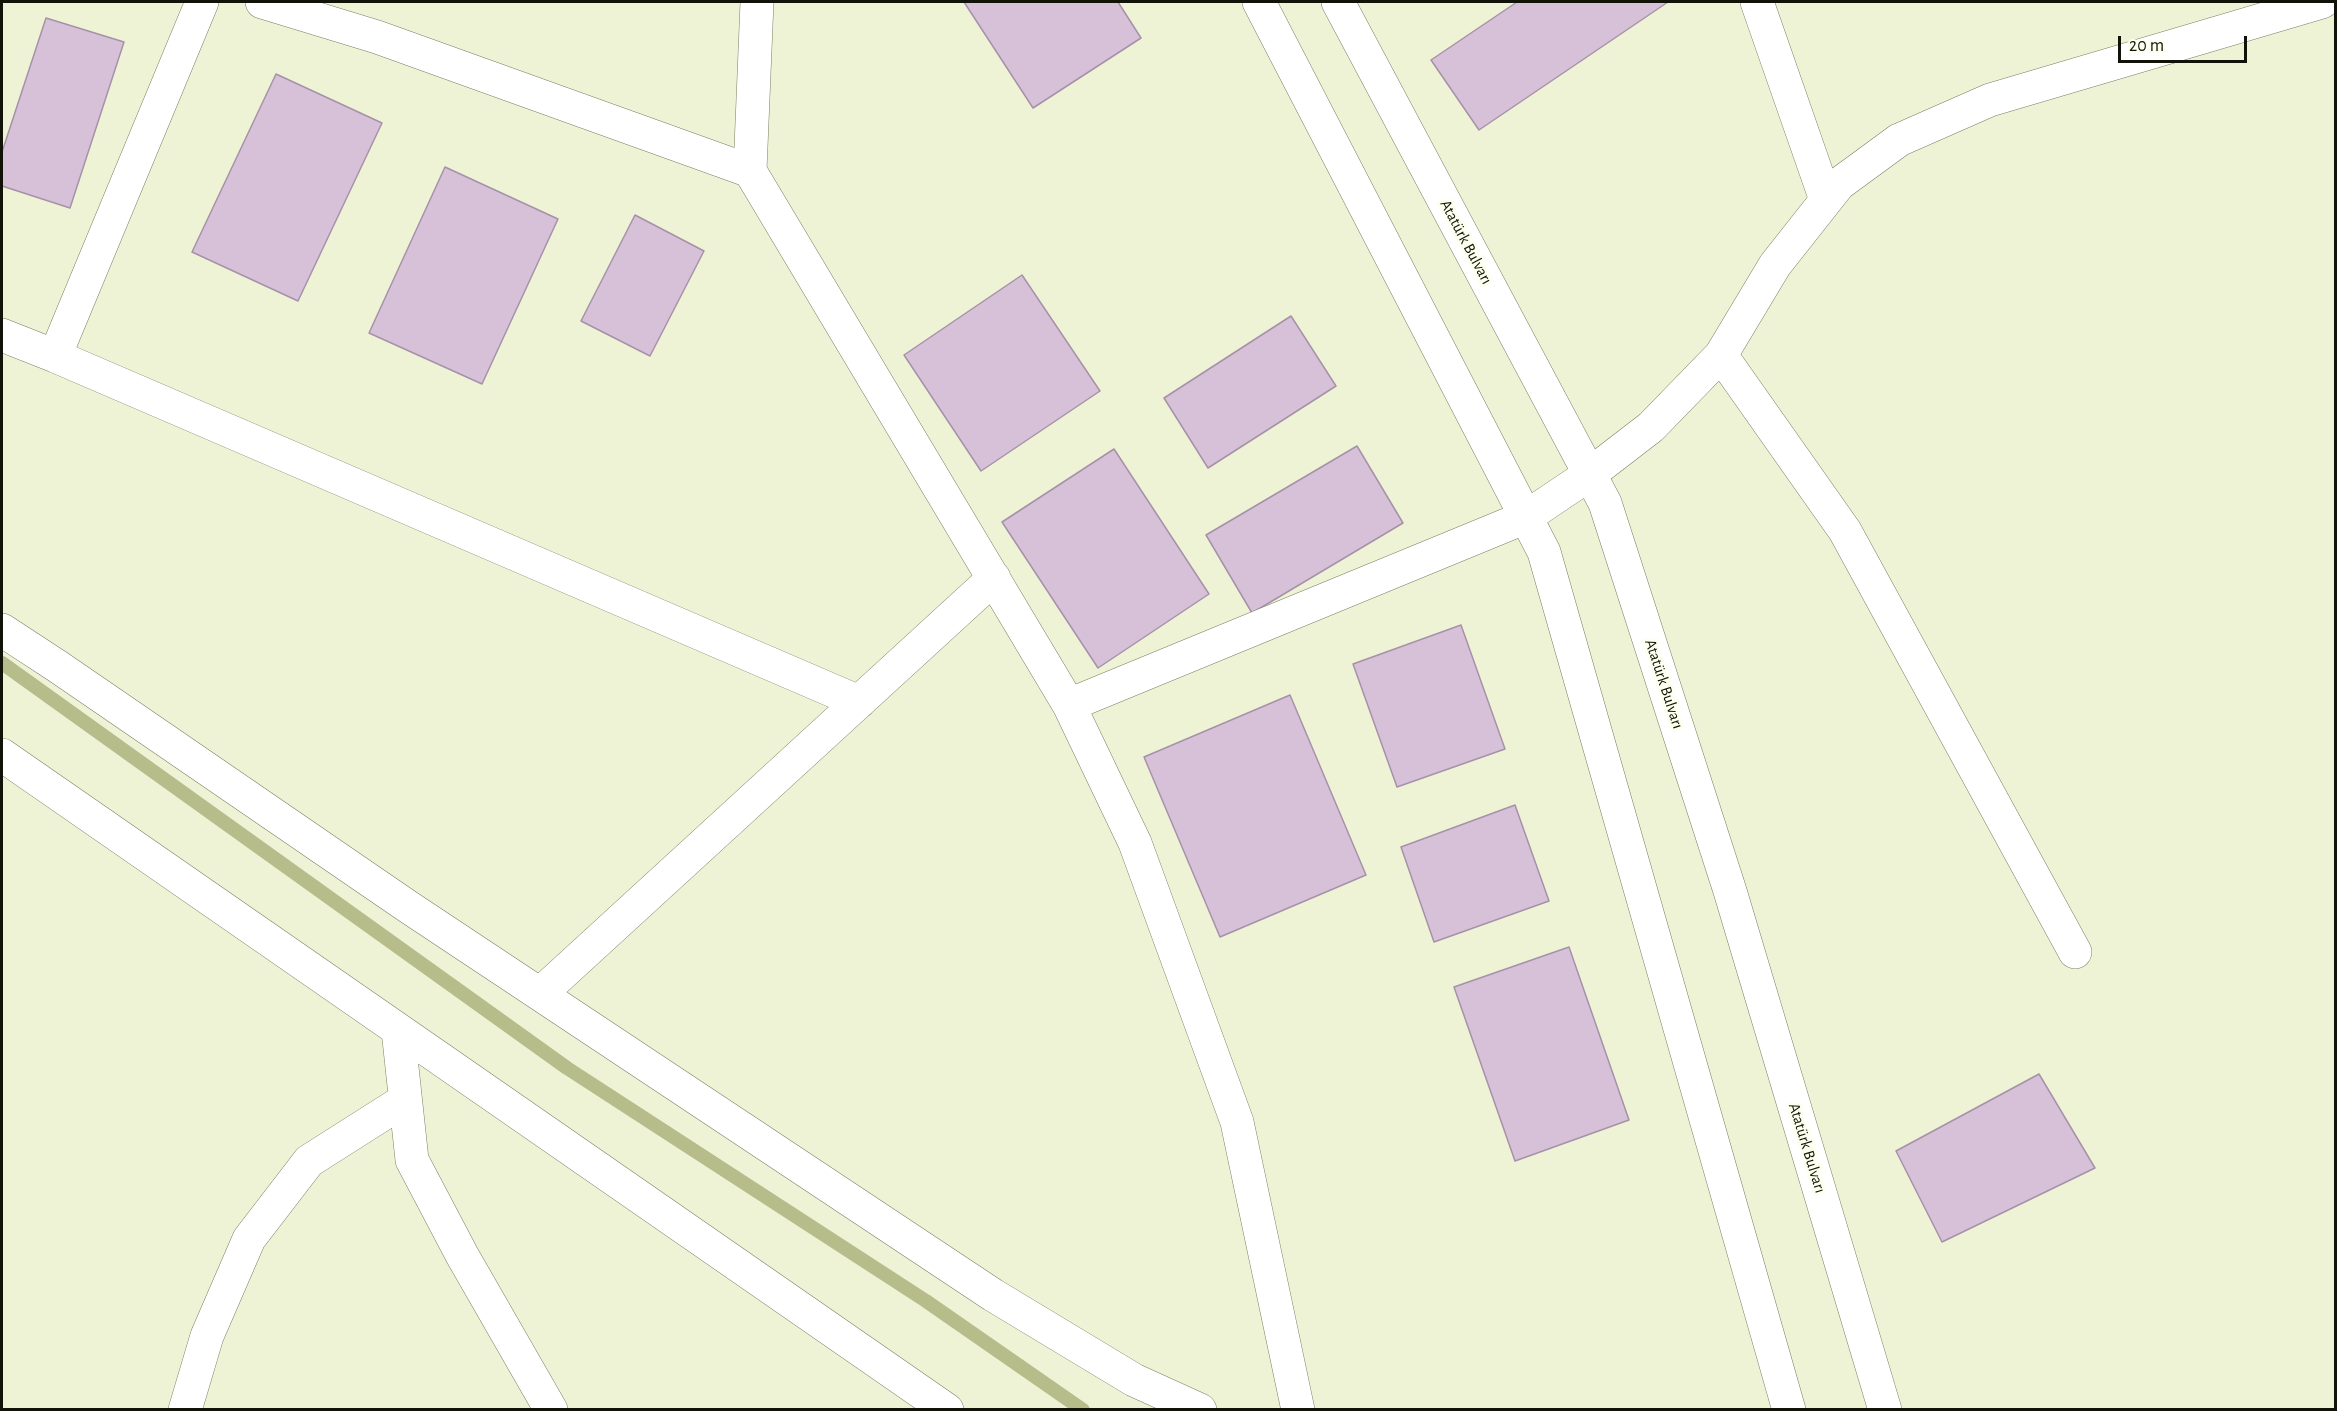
<!DOCTYPE html>
<meta charset="utf-8">
<style>
body{margin:0}
#map{position:relative;width:2337px;height:1411px;overflow:hidden;background:#eff3d6;font-family:"Alegreya Sans",sans-serif}
canvas{display:block}
.frame{position:absolute;inset:0;border:3px solid #111309;pointer-events:none}
.scale{position:absolute;left:2118px;top:36px;width:129px;height:27px;box-sizing:border-box;border:3px solid #111309;border-top:0;padding-left:8px;font-size:18px;line-height:21px;white-space:nowrap;color:#111309;-webkit-text-stroke:4px #fcffed;paint-order:stroke}
</style>
<div id="map">
<canvas width="2337" height="1411"></canvas>
<div class="frame"></div>
<div class="scale">20 m</div>
</div>
<script>
const context = document.querySelector('canvas').getContext('2d');
context.lineJoin = 'round';
function trace(path, color, width, dash) { context.strokeStyle = color; context.lineWidth = width; context.lineCap = dash ? 'butt' : 'round'; context.setLineDash(dash || []); context.stroke(path); }
function paint(path, color) { context.fillStyle = color; context.fill(path, 'evenodd'); }
function label(font, color, halo, rows, align = 'center') {
  context.font = font + ' "Alegreya Sans",sans-serif'; context.lineWidth = 6; context.setLineDash([]); context.textBaseline = 'middle'; context.strokeStyle = halo; context.fillStyle = color; for (const [text, x, y, turn = 0] of rows) {
    context.save(); context.translate(x, y); context.rotate((+turn || 0) * Math.PI / 180); context.textAlign = isNaN(turn) ? turn : align; if (halo) context.strokeText(text, 0, 0); context.fillText(text, 0, 0); context.restore();
  }
}
trace(new Path2D(`
 M2 663 567 1068 926 1301 1083 1410`), '#b7bd8a', 14);
const building = new Path2D(`
 M964 2H1118L1141 38 1033 108Z
 M1517 2H1668L1479 130 1431 60Z
 M46 18 124 42 70 208 2 186V152Z
 M276 74 382 123 298 301 192 252Z
 M445 167 558 219 482 384 369 333Z
 M635 215 704 251 650 356 581 321Z
 M1022 275 1100 391 981 471 904 355Z
 M1291 316 1336 386 1208 468 1164 398Z
 M1357 446 1403 523 1252 613 1206 535Z
 M1114 449 1209 594 1098 668 1002 522Z
 M1461 625 1505 749 1397 787 1353 664Z
 M1290 695 1366 875 1220 937 1144 757Z
 M1515 805 1549 901 1434 942 1401 847Z
 M1569 947 1629 1120 1515 1161 1454 987Z
 M2039 1074 2095 1168 1942 1242 1896 1151Z`);
paint(building, '#d6c1d8');
trace(building, '#a692a8', 1.5);
const minor = new Path2D(`
 M262 2 377 37 750 171 1069 705 1135 843 1237 1122 1298 1410
 M1757 2 1826 200
 M750 171 757 2
 M2 335 55 356 859 702
 M1721 355 1845 531 2075 952
 M55 356 202 2
 M2 630 57 666 407 906 993 1295 1134 1380 1200 1410
 M1069 705 1526 517 1590 474 1651 427 1721 355 1775 265 1839 184 1899 140 1990 100 2322 2
 M2 755 947 1410
 M540 994 994 578
 M398 1030 412 1160 462 1255 551 1410
 M185 1410 207 1336 249 1239 309 1161 405 1100`);
const major = new Path2D(`
 M1259 2 1544 552 1789 1410
 M1338 2 1605 503 1730 891 1885 1410`);
trace(minor, '#7b7e64', 34);
trace(major, '#7b7e64', 34);
trace(minor, '#fff', 33);
trace(major, '#fff', 33);
label('16px', '#111309', '#fcffed', [
 ["Atatürk Bulvarı",1466,242,62],
 ["Atatürk Bulvarı",1664,684,72],
 ["Atatürk Bulvarı",1807,1148,73]
]);
</script>
